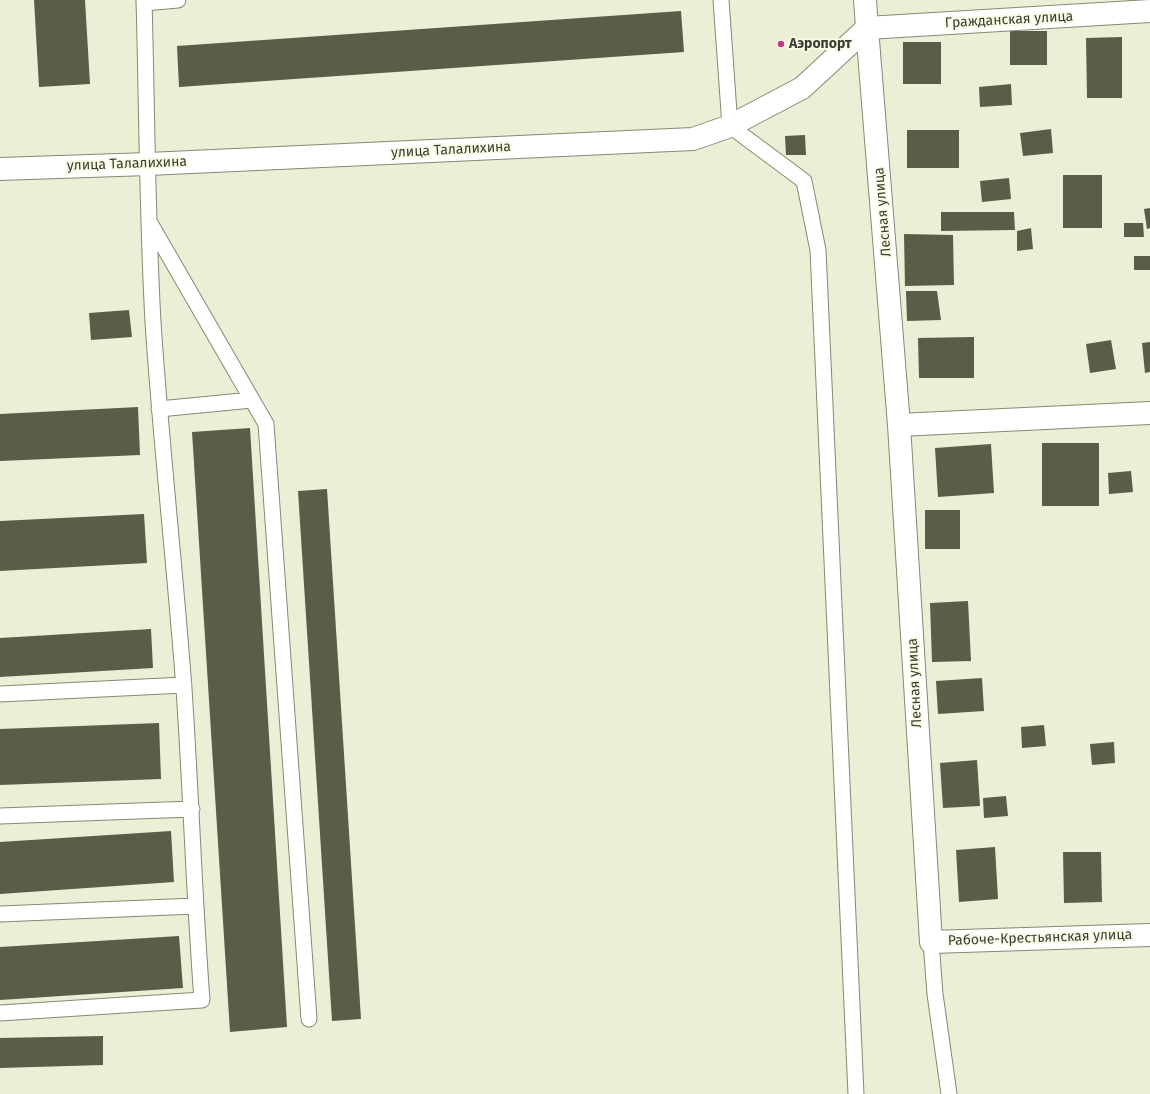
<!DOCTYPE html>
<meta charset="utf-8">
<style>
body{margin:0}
canvas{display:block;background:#eceed6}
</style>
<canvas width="1150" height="1094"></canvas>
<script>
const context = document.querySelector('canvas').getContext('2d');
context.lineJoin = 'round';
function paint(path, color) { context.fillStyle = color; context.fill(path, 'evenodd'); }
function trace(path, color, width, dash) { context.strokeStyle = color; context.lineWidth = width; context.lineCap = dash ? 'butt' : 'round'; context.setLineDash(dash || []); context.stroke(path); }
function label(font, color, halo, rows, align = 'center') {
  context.font = font + ' "Fira Sans",sans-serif'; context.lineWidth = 4; context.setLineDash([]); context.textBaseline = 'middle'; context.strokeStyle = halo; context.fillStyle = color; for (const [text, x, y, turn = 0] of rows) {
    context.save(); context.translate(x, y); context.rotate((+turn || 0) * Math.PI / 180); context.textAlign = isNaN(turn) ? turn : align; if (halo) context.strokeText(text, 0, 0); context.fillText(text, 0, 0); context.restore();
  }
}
paint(new Path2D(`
 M34 0H85L90 84 39 87Z
 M681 11 684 52 179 87 177 46Z
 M1010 31H1047V65H1010Z
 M1122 37V98H1087L1086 38Z
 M903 42H941V84H903Z
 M1011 84 1012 105 980 107 979 87Z
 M1051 129 1053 153 1023 156 1020 133Z
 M907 130H959V168H907Z
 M805 135 806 155H786L785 136Z
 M1063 175H1102V228H1063Z
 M1009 178 1011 199 982 202 980 181Z
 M1150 208V228L1147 229 1144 209Z
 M941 212H1014L1015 230 941 231Z
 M1124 223H1143L1144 237H1124Z
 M1031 228 1033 249 1017 251V231Z
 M904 234 953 235 954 285 905 286Z
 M1134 256H1150V270H1134Z
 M906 291H937L941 320 907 321Z
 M129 310 132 337 91 340 89 313Z
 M974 337V378H919L918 338Z
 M1111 340 1116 369 1090 373 1086 344Z
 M1150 342V372L1145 373 1142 343Z
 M138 407 140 455 0 461V414Z
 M250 428 287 1027 230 1032 192 432Z
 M1042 443H1099V506H1042Z
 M991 444 994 493 938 497 935 448Z
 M1131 471 1133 492 1109 494 1108 473Z
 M327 489 361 1019 332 1021 298 491Z
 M925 510H960V549H925Z
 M144 514 147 563 0 571V521Z
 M968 601 971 661 932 662 930 603Z
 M151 629 153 668 0 677V638Z
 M982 678 984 711 938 714 936 681Z
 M159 723 161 779 0 785V729Z
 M1044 725 1046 746 1022 748 1021 727Z
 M1114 742 1115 763 1092 765 1090 744Z
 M977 760 980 806 943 808 940 763Z
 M1006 796 1008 816 984 818 983 798Z
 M171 831 174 882 0 894V842Z
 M995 847 998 899 959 902 956 850Z
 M1063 852H1101L1102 902 1064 903Z
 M179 936 183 988 0 1000V947Z
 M103 1036V1065L0 1068V1038Z`), '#5b5d48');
const lane = new Path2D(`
 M721 0 730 126 804 181 818 250 856 1094
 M144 3 178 0
 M150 223 266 424 309 1019
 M159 409 252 400
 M0 694 184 685
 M0 816 192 809
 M0 914 195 906
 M931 942 935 994 949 1094
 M0 1013 202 1000C194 896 191 792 184 689 175 566 161 445 153 322 147 215 147 107 144 0`);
const street = new Path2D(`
 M867 28 899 425 931 942 1150 935
 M867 28 1150 11
 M0 169 148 164 693 139 730 126 802 88 867 28
 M899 425 1150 413`);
const secondary = new Path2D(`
 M865 0 867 28`);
trace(lane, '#878873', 17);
trace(street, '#878873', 24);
trace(secondary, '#878873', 24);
trace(lane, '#fff', 15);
trace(street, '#fff', 22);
trace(secondary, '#fff', 22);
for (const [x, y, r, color] of [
 [781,44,4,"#bd3b84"]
]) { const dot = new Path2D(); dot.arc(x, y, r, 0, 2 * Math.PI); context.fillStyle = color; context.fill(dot); trace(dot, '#f9fbe4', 1.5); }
label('14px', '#3c3d34', '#f9fbe4', [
 ["Гражданская улица",1009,20,-3],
 ["улица Талалихина",451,150,-3],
 ["улица Талалихина",127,164,-2],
 ["Лесная улица",883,212,-95],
 ["Лесная улица",915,683,-93],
 ["Рабоче-Крестьянская улица",1040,938,-2]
]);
label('bold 14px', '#3c3d34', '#f9fbe4', [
 ["Аэропорт",789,44]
], 'left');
</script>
